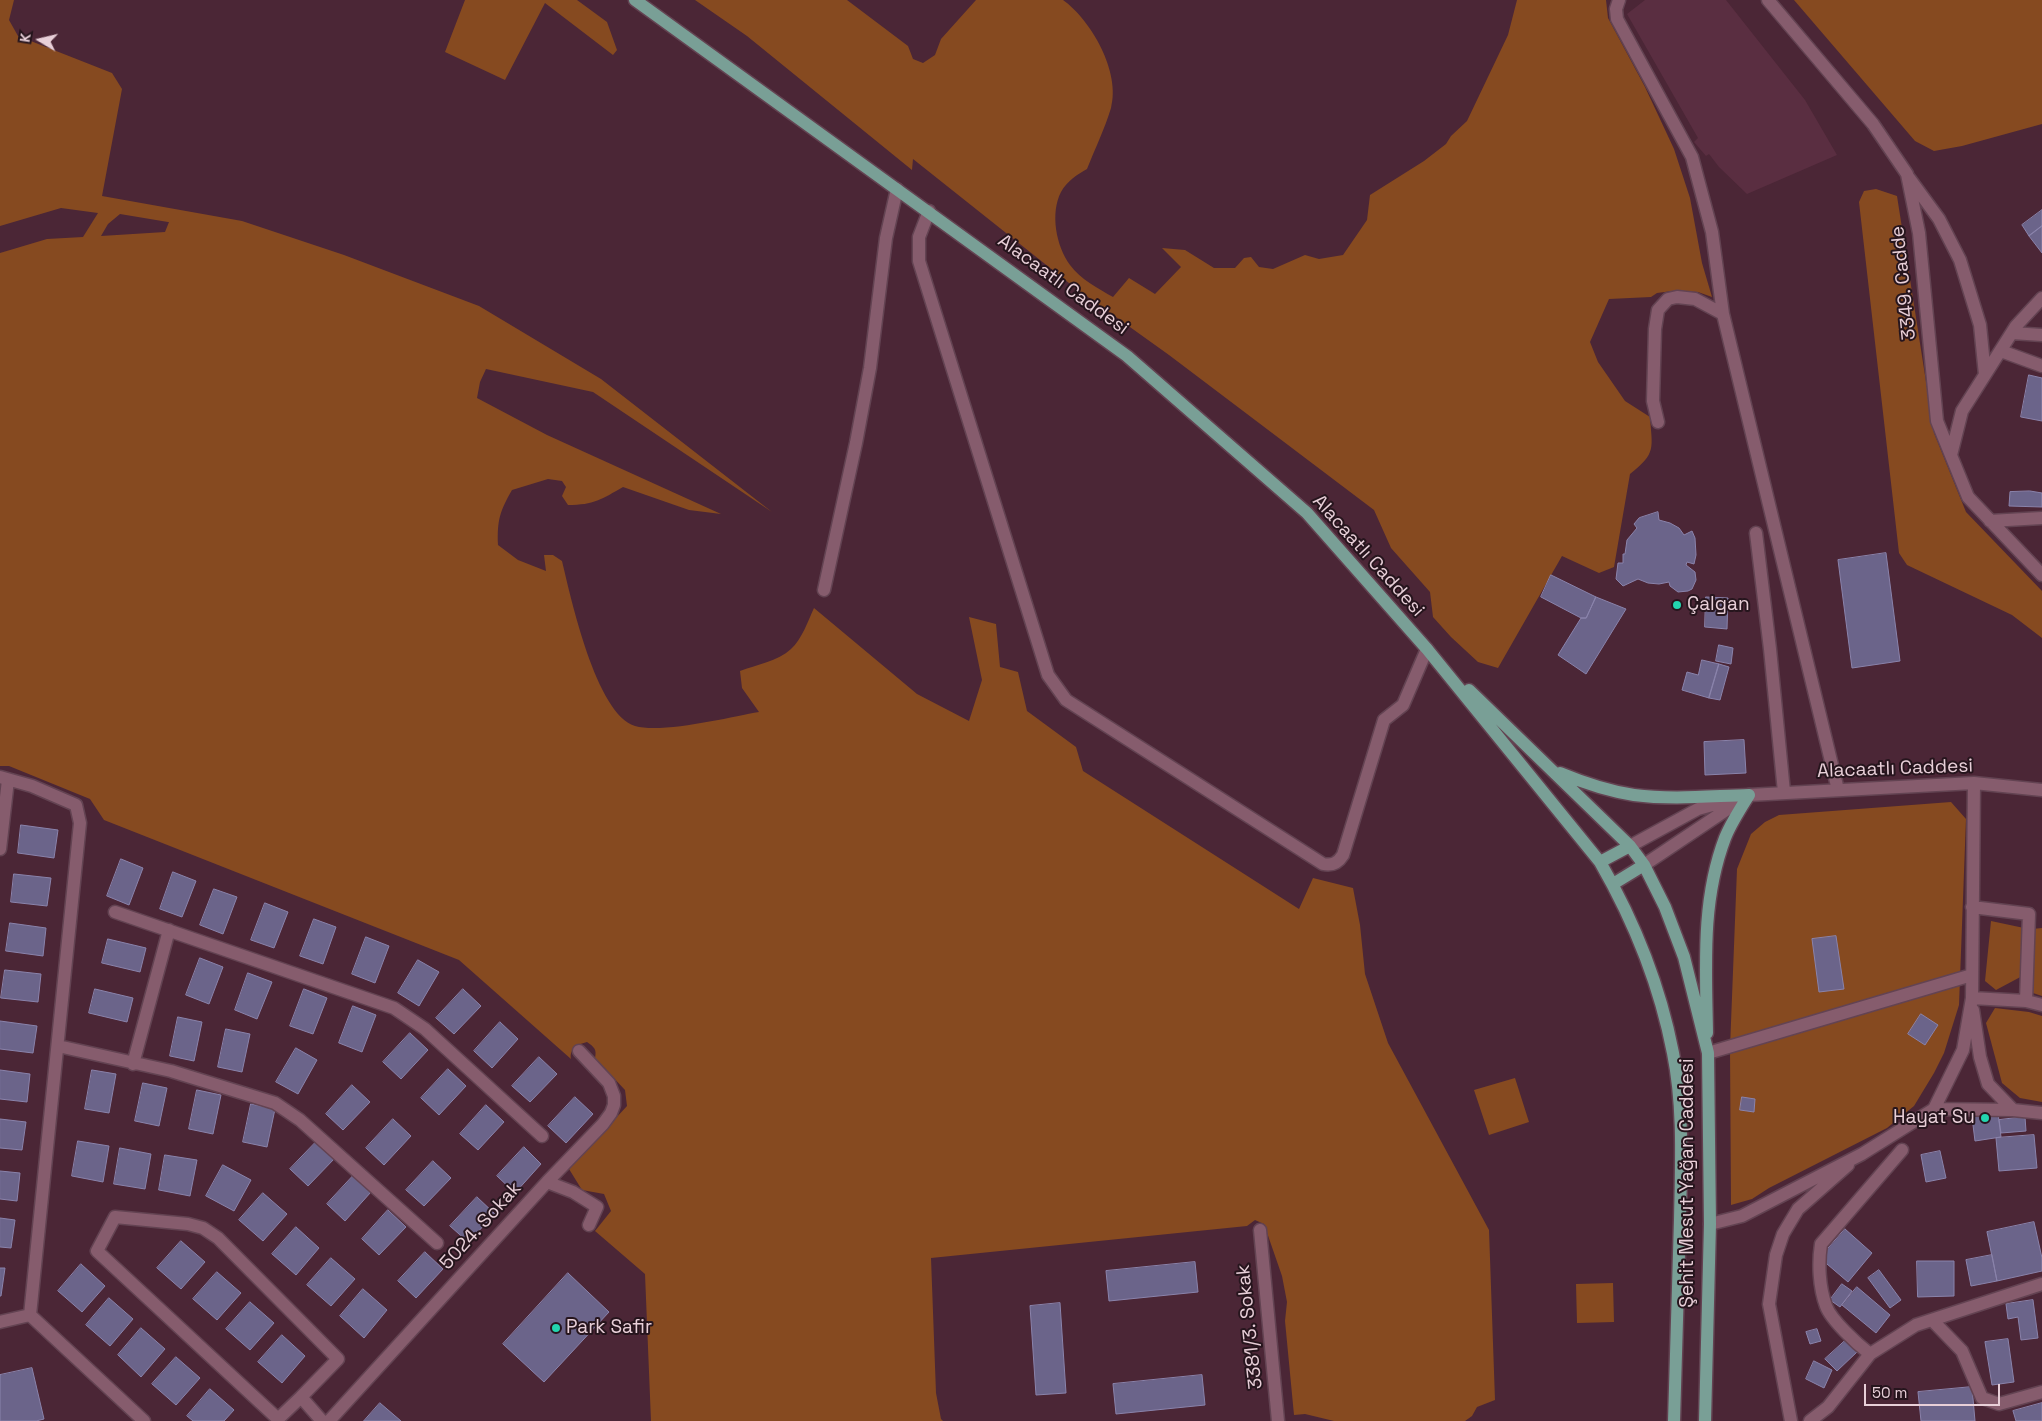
<!DOCTYPE html>
<meta charset="utf-8">
<style>
body{margin:0}
#map{position:relative;width:2042px;height:1421px;overflow:hidden;background:#4b2636;font-family:"Space Grotesk",sans-serif}
canvas{display:block}
.north{position:absolute;left:15px;top:15px;width:50px;height:50px;-webkit-text-stroke:4px #26151d;paint-order:stroke;rotate:279deg;font-size:14px;font-weight:700;line-height:20px;text-align:center;color:#e8cfd8}
.north::after{content:'';display:block;margin:auto;width:18px;height:22px;background:#e8cfd8;clip-path:polygon(50% 0,100% 100%,50% 72%,0 100%)}
.scale{position:absolute;left:1864px;top:1384px;width:136px;height:22px;box-sizing:border-box;border:2px solid #e8cfd8;border-top:0;padding-left:6px;font-size:15px;line-height:18px;white-space:nowrap;color:#e8cfd8;-webkit-text-stroke:4px #26151d;paint-order:stroke}
</style>
<div id="map">
<canvas width="2042" height="1421"></canvas>
<div class="north">K</div>
<div class="scale">50 m</div>
</div>
<script>
const context = document.querySelector('canvas').getContext('2d');
context.lineJoin = 'round';
function paint(path, color) { context.fillStyle = color; context.fill(path, 'evenodd'); }
function trace(path, color, width, dash) { context.strokeStyle = color; context.lineWidth = width; context.lineCap = dash ? 'butt' : 'round'; context.setLineDash(dash || []); context.stroke(path); }
function label(font, color, halo, rows, align = 'center') {
  context.font = font + ' "Space Grotesk",sans-serif'; context.lineWidth = 4; context.setLineDash([]); context.textBaseline = 'middle'; context.strokeStyle = halo; context.fillStyle = color; for (const [text, x, y, turn = 0] of rows) {
    context.save(); context.translate(x, y); context.rotate((+turn || 0) * Math.PI / 180); context.textAlign = isNaN(turn) ? turn : align; if (halo) context.strokeText(text, 0, 0); context.fillText(text, 0, 0); context.restore();
  }
}
paint(new Path2D(`
 M1645 0H1726L1805 100 1837 155 1747 194 1719 167 1709 154 1706 156 1694 142 1698 138 1627 14Z`), '#5a2e41');
paint(new Path2D(`
 M0 0H14L9 20 18 36 112 73 122 89 102 196 242 221 344 255 479 306 601 379 772 512 593 392 486 369 480 382 477 398 547 435 721 514 689 510 623 487C602 499 594 505 568 505L562 496 566 487 562 481 548 479 512 490C500 511 497 520 498 545L518 560 546 571 544 555H553L562 561C571 598 596 714 635 726 662 734 730 717 759 712L742 688 740 671C756 665 778 661 791 649 802 639 808 621 814 608L917 694 969 721 982 680 969 617 996 624 1000 667 1018 672 1027 711 1076 747 1083 771 1299 909 1313 878 1353 888 1360 925 1365 974 1388 1043 1489 1230 1495 1400 1477 1407 1472 1416 1465 1421H1334L1305 1414 1294 1415 1285 1321 1287 1302 1282 1276 1264 1224 1255 1220 1247 1226 931 1258 936 1393 941 1419 943 1421H651L645 1274 595 1231 611 1211 604 1194 582 1190 569 1169 627 1106 625 1090 595 1058C597 1049 594 1047 587 1042 578 1044 569 1049 571 1059L459 960 104 820 90 799 9 766H0V253L47 239 83 237 98 213 61 208 0 226ZM120 214 168 222H169L165 232 101 236 108 224Z
 M465 0H577L607 22 617 50 613 55 545 3 505 80 445 52Z
 M695 0H847L908 46 913 59 923 63 935 55 941 39 976 0H1063C1091 20 1121 72 1111 108 1105 128 1095 149 1087 169 1078 174 1067 181 1061 192 1050 213 1056 246 1070 265 1080 279 1099 289 1113 297L1129 278 1155 294 1181 267 1162 248 1185 250 1214 268H1235L1244 258 1251 257 1259 267 1273 269 1305 255 1319 259 1343 255 1367 220 1370 195 1424 161 1446 144 1451 136 1467 121 1508 35 1517 0H1606L1608 18 1645 87 1674 149 1690 198 1702 263 1712 297 1698 292 1672 291 1657 293 1651 297 1609 299 1590 342 1598 362 1625 401 1650 417C1652 448 1657 453 1630 474L1614 567 1599 573 1562 556 1498 668 1478 662 1451 637 1433 617 1430 592 1391 548 1374 510 1169 355 1074 287 913 159 912 170 747 36Z
 M1794 0H2042V124L1962 146 1934 151 1915 141Z
 M1876 189 1897 196 1934 433 1966 512 2042 591V638L2012 615 1907 565 1899 553 1859 202 1864 191Z
 M1951 802 1966 819 1959 1005 1944 1053 1934 1073 1914 1106 1887 1128 1769 1188 1752 1199 1731 1205 1730 1048 1737 869 1751 834 1765 822 1779 815Z
 M1991 921 2024 928 2026 974 1996 990 1985 981Z
 M2042 928V996L2030 992 2032 929Z
 M1995 1008 2029 1012 2042 1016V1102L2020 1098 2002 1083 1986 1023Z
 M1515 1078 1529 1122 1489 1135 1474 1090Z
 M1613 1283 1614 1322 1577 1323 1576 1284Z`), '#864a20');
const building = new Path2D(`
 M2042 210V226L2029 236 2022 225Z
 M2042 226V253L2029 236Z
 M2029 375 2042 378V421L2021 417Z
 M2030 491 2042 493V507L2009 506 2010 492Z
 M1658 512 1659 520 1670 523 1679 528 1684 535 1692 531 1695 538 1696 555 1694 564 1687 562 1686 565 1695 572 1696 580 1692 589 1688 591 1678 592 1670 586 1669 582 1659 584 1648 583 1638 579 1623 586 1616 579 1618 563H1623V554H1625L1627 540 1637 528 1634 524 1639 518Z
 M1886 553 1900 661 1852 668 1838 560Z
 M1551 575 1596 597 1586 618H1581L1541 597Z
 M1596 597 1626 609 1586 674 1558 655 1581 618H1586Z
 M1706 597 1728 598 1727 629 1705 627Z
 M1719 645 1733 648 1731 664 1716 661Z
 M1702 660 1719 664 1709 698 1682 690 1687 672 1698 675Z
 M1719 664 1729 667 1720 700 1709 698Z
 M1744 740 1746 773 1705 775 1704 742Z
 M21 825 58 830 54 858 18 853Z
 M121 859 143 868 129 905 107 896Z
 M173 872 196 881 182 917 160 909Z
 M14 874 51 878 47 906 11 902Z
 M214 889 237 897 223 934 200 925Z
 M265 903 288 912 274 948 251 940Z
 M314 919 336 927 323 964 300 956Z
 M10 923 46 928 43 956 6 951Z
 M1836 936 1844 989 1819 992 1812 939Z
 M366 937 389 946 375 983 352 974Z
 M108 939 146 948 140 972 102 963Z
 M200 958 223 967 209 1004 186 995Z
 M418 960 439 972 419 1006 398 993Z
 M5 970 41 974 38 1002 1 998Z
 M248 973 272 982 257 1019 235 1010Z
 M95 989 133 998 127 1022 89 1013Z
 M304 989 327 998 313 1034 290 1026Z
 M463 989 481 1006 454 1034 436 1018Z
 M353 1006 376 1015 362 1052 339 1043Z
 M1921 1014 1938 1025 1925 1045 1908 1034Z
 M178 1017 202 1022 194 1061 170 1056Z
 M0 1021 37 1026 33 1053 0 1049Z
 M500 1022 518 1039 492 1068 474 1051Z
 M226 1029 250 1034 242 1072 218 1067Z
 M410 1033 428 1050 401 1079 383 1062Z
 M296 1048 317 1060 298 1094 276 1082Z
 M539 1057 557 1074 530 1102 512 1086Z
 M448 1069 466 1086 439 1115 421 1098Z
 M0 1070 30 1074 27 1102 0 1099Z
 M92 1070 116 1074 109 1113 85 1109Z
 M143 1083 167 1088 159 1126 135 1121Z
 M352 1085 370 1102 343 1130 326 1114Z
 M197 1090 221 1095 213 1134 189 1129Z
 M575 1097 593 1114 566 1143 548 1126Z
 M1742 1097 1755 1099 1754 1112 1740 1110Z
 M251 1104 275 1109 267 1147 243 1142Z
 M486 1105 504 1122 478 1150 460 1134Z
 M1998 1113 2001 1137 1975 1141 1972 1117Z
 M2025 1117 2026 1131 2001 1133 1999 1120Z
 M0 1119 26 1122 22 1150 0 1148Z
 M393 1119 411 1136 384 1165 366 1148Z
 M2034 1135 2037 1168 1999 1171 1996 1138Z
 M78 1141 109 1146 103 1182 72 1176Z
 M317 1141 335 1158 308 1186 290 1169Z
 M524 1147 541 1164 515 1193 497 1176Z
 M120 1148 151 1154 145 1189 114 1184Z
 M1940 1151 1946 1178 1926 1182 1921 1155Z
 M165 1155 197 1160 190 1196 159 1190Z
 M433 1161 451 1178 424 1206 406 1190Z
 M223 1165 251 1180 234 1211 206 1196Z
 M0 1171 20 1173 17 1201 0 1199Z
 M353 1176 371 1192 345 1221 327 1204Z
 M263 1193 287 1214 263 1241 239 1220Z
 M477 1197 495 1214 468 1242 450 1226Z
 M388 1210 406 1227 379 1255 362 1239Z
 M0 1218 15 1220 11 1248 0 1247Z
 M2034 1222 2042 1258V1271L1997 1281 1987 1232Z
 M296 1227 319 1248 296 1275 272 1254Z
 M1845 1229 1872 1253 1848 1282 1820 1258Z
 M181 1241 205 1262 181 1289 157 1268Z
 M425 1252 443 1269 416 1298 398 1281Z
 M1992 1255 1997 1281 1971 1286 1966 1260Z
 M331 1258 355 1279 331 1306 307 1285Z
 M1917 1261H1954V1296L1918 1297Z
 M1195 1262 1198 1292 1109 1301 1106 1271Z
 M81 1264 105 1286 82 1312 58 1291Z
 M0 1268H5L1 1296H0Z
 M1879 1270 1901 1300 1890 1308 1868 1278Z
 M217 1272 241 1293 217 1320 193 1299Z
 M568 1273 609 1312 544 1382 503 1344Z
 M1842 1284 1852 1291 1840 1307 1830 1300Z
 M1857 1287 1890 1315 1876 1333 1842 1305Z
 M363 1289 387 1310 364 1338 340 1316Z
 M109 1298 133 1319 110 1346 86 1325Z
 M2033 1300 2038 1338 2021 1340 2018 1317 2008 1319 2006 1304Z
 M250 1302 274 1323 250 1350 226 1329Z
 M1060 1303 1066 1393 1036 1395 1030 1306Z
 M141 1328 165 1349 141 1377 118 1355Z
 M1817 1329 1821 1341 1810 1344 1806 1332Z
 M282 1335 305 1356 282 1383 258 1362Z
 M2008 1339 2014 1382 1992 1385 1985 1342Z
 M1846 1340 1857 1352 1837 1371 1825 1359Z
 M176 1357 200 1378 176 1405 152 1384Z
 M1814 1361 1832 1370 1824 1388 1806 1379Z
 M32 1368 44 1419 36 1421H0V1375Z
 M1202 1375 1205 1405 1116 1414 1113 1384Z
 M1972 1387 1975 1421H1921L1918 1392Z
 M210 1389 234 1410 224 1421H193L187 1416Z
 M380 1403 401 1421H364Z
 M2042 1403V1421H2016L2013 1411Z`);
paint(building, '#6b648a');
trace(building, '#8a83ab', 1);
const minor = new Path2D(`
 M1619 0 1616 9 1617 19 1692 157 1712 232 1723 314 1838 790
 M1768 0 1873 124 1907 174 1919 233 1937 421 1968 497 2042 575
 M1909 178 1939 219 1960 260 1980 325 1985 375
 M929 211 919 237V261L1048 675 1066 700 1323 864C1332 866 1338 863 1343 855L1384 720 1403 705 1427 649
 M2012 333 2042 335
 M2001 351 2042 366
 M1658 422 1653 401 1655 329 1658 310 1668 299 1677 297 1695 299 1723 314
 M1951 455 1962 411 2016 326 2042 298
 M1990 521 2042 518
 M1756 533 1770 649 1784 792
 M824 590 856 443 870 368 886 238 897 189
 M0 777 32 786 76 805 80 823 30 1315 0 1322
 M1630 846 1698 809 1749 795 1974 783 2042 790
 M0 849 8 780
 M1644 865 1741 800
 M1972 907 2029 914 2026 1001
 M115 912 394 1008 425 1029 542 1136
 M1972 998 2026 1001 2042 1005
 M1973 1010 1980 1057 1988 1084 2013 1110
 M58 1046 171 1071 275 1103 300 1120 437 1243
 M1708 1053 1972 975
 M133 1064 169 930
 M1934 1109 2013 1110 2042 1113
 M547 1182 573 1192 597 1207 589 1225
 M1710 1224 1742 1216 1862 1154 1934 1109 1963 1050 1972 998 1974 783
 M1260 1230 1278 1421
 M30 1315 144 1421
 M1932 1320 1962 1351 1982 1398 1999 1404 2042 1392
 M1870 1354C1857 1344 1831 1320 1826 1306 1819 1287 1818 1263 1821 1244L1902 1150
 M301 1397 338 1359 218 1238 203 1228 188 1224 115 1217 97 1251 278 1419 301 1397 322 1421
 M329 1421 547 1182 603 1124 611 1113 614 1105V1096L609 1083 579 1051
 M1791 1421 1769 1304 1776 1255 1783 1234 1798 1209 1848 1165
 M1810 1421 1828 1407 1870 1354 1916 1325 2042 1284`);
const major = new Path2D(`
 M635 0 1127 356 1307 513 1427 649 1600 862C1634 921 1660 986 1673 1053 1684 1107 1681 1165 1680 1220 1678 1287 1676 1354 1674 1421
 M1469 690 1630 846 1644 865 1665 907 1684 957 1708 1053 1710 1224 1705 1421
 M1560 773C1584 783 1608 791 1634 795 1672 800 1711 796 1749 795
 M1600 862 1630 846
 M1613 884 1644 865
 M1707 1033C1706 968 1701 901 1725 838 1731 823 1740 809 1749 795`);
trace(minor, '#634352', 15);
trace(major, '#634352', 15);
trace(minor, '#865c6d', 12);
trace(major, '#799f96', 12);
for (const [x, y, r, color] of [
 [1677,605,5,"#23d5af"],
 [1985,1118,5,"#23d5af"],
 [556,1328,5,"#23d5af"]
]) { const dot = new Path2D(); dot.arc(x, y, r, 0, 2 * Math.PI); context.fillStyle = color; context.fill(dot); trace(dot, '#26151d', 2); }
label('19px', '#e8cfd8', '#26151d', [
 ["3349. Cadde",1904,283,-96],
 ["Alacaatlı Caddesi",1063,285,36],
 ["Alacaatlı Caddesi",1368,556,48],
 ["Alacaatlı Caddesi",1895,769,-2],
 ["Şehit Mesut Yağan Caddesi",1688,1183,-90],
 ["5024. Sokak",481,1226,-48],
 ["3381/3. Sokak",1250,1327,-96]
]);
label('19px', '#e8cfd8', '#26151d', [
 ["Çalgan",1687,605],
 ["Hayat Su",1975,1118,"right"],
 ["Park Safir",566,1328]
], 'left');
</script>
